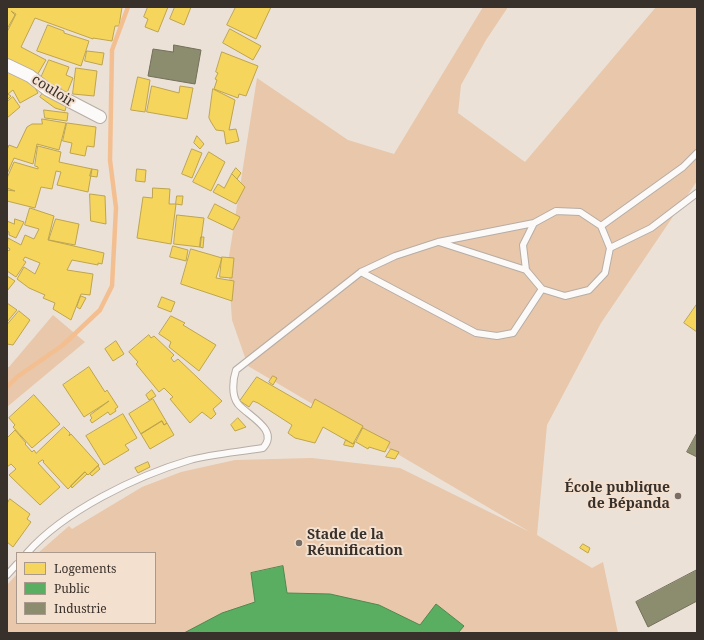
<!DOCTYPE html>
<meta charset="utf-8">
<style>
body{margin:0}
#map{position:relative;width:704px;height:640px;overflow:hidden;background:#ece1d7;font-family:"Noto Serif",serif}
canvas{display:block}
.frame{position:absolute;inset:0;border:8px solid #38302a;pointer-events:none}
.legend{position:absolute;left:16px;top:552px;width:140px;height:72px;box-sizing:border-box;background:#f4e0cf;border:1px solid #a99a8d;margin:0;padding:5px 7px;list-style:none;font-size:12px;color:#38302a}
.legend li{display:flex;align-items:center;gap:8px;height:20px}
.legend b{width:20px;border:1px solid #a99a8d}
</style>
<div id="map">
<canvas width="704" height="640"></canvas>
<div class="frame"></div>
<ul class="legend">
<li><b style="height:11px;background:#f6d55c"></b>Logements</li>
<li><b style="height:11px;background:#5aae61"></b>Public</li>
<li><b style="height:11px;background:#8c8c6e"></b>Industrie</li>
</ul>
</div>
<script>
const context = document.querySelector('canvas').getContext('2d');
context.lineJoin = 'round';
function paint(path, color) { context.fillStyle = color; context.fill(path, 'evenodd'); }
function trace(path, color, width, dash) { context.strokeStyle = color; context.lineWidth = width; context.lineCap = dash ? 'butt' : 'round'; context.setLineDash(dash || []); context.stroke(path); }
function label(font, color, halo, rows, align = 'center') {
  context.font = font + ' "Noto Serif",serif'; context.lineWidth = 4; context.setLineDash([]); context.textBaseline = 'middle'; context.strokeStyle = halo; context.fillStyle = color; for (const [text, x, y, turn = 0] of rows) {
    context.save(); context.translate(x, y); context.rotate((+turn || 0) * Math.PI / 180); context.textAlign = isNaN(turn) ? turn : align; if (halo) context.strokeText(text, 0, 0); context.fillText(text, 0, 0); context.restore();
  }
}
paint(new Path2D(`
 M483 7H508L486 40 461 85 458 113 525 162 656 7H697V181L601 323 547 425 537 535 592 568 603 562 618 633H7V585L17 574V623H155V553H38L69 526 72 529 142 487 181 472 235 460 312 458 400 468 530 532 248 366 232 320 228 263 257 78 348 140 394 154Z
 M53 315 85 342 7 407V367H9Z`), '#e8c7aa');
const homes = new Path2D(`
 M7 7H122L119 26H115L112 41 93 38V39L35 18 21 47 46 60 36 77 7 60V32L16 14 11 11 15 15 7 29Z
 M148 7H168L158 32 145 27 148 19 144 17Z
 M175 7H191L184 25 170 19Z
 M236 7H271L256 39 227 25Z
 M48 25 64 31V33L89 41 81 66 37 51Z
 M230 29 261 46 253 60 223 43Z
 M87 51 104 53 102 65 85 61Z
 M222 52 258 66 246 96 239 94 238 98 214 89 217 80 215 79 218 73 216 72Z
 M49 60 69 67 66 75 73 78 67 93 60 90 61 88 40 80Z
 M7 66 24 80 29 77 38 93 20 103 13 90 8 94 11 96 7 100Z
 M76 68 97 71 94 96 73 94Z
 M138 77 150 80 145 112 131 110Z
 M152 86 179 93 180 86 193 88 187 119 147 112Z
 M213 89 235 100 229 130 236 129 239 141 226 144 224 131 216 130 211 122 209 118Z
 M45 90 67 103 65 111 55 108 40 97Z
 M13 97 20 107 7 118V102Z
 M44 110 68 113 67 121 45 118Z
 M42 119 66 123 59 150 37 144 33 164 14 158 7 174V150L9 145 17 148 27 127 32 124H42Z
 M67 123 96 127 94 147 87 146 85 156 70 153 72 143 63 141Z
 M197 136 204 144 200 149 194 143Z
 M38 146 61 152 59 162 92 169 88 192 57 185 61 172 56 171 52 189 41 187 35 208 7 201V190L15 191 7 188V178L14 162 38 169V167L35 166Z
 M192 149 202 153 192 178 182 174Z
 M209 152 225 162 211 191 193 182Z
 M236 168 241 173 237 179 232 174Z
 M92 169 98 170 97 177 90 176Z
 M137 169 146 170 145 182 136 181Z
 M232 174 245 187 236 204 213 192 218 184 224 188Z
 M153 188 170 189 169 204H176L171 244 137 238 143 197 152 198Z
 M90 194 105 196 106 224 91 221Z
 M177 196H183L182 205 176 204Z
 M215 204 240 217 233 230 208 218Z
 M30 208 54 216 48 240 104 253 102 264 98 263V265L72 260 67 270 93 274 90 295 81 294 71 320 53 309 55 303 43 298 45 295 29 288 17 279 24 267 35 274 40 263 25 257 23 260 26 262 16 277 7 271V249L9 251 10 249 7 247 8 238 21 245 25 235 34 239 39 229 25 225Z
 M177 215 204 218 200 247 174 244Z
 M15 219 24 222 16 238 9 235V232L7 231V221L14 224Z
 M56 219 79 224 75 245 49 240Z
 M201 237H204L203 248 200 247Z
 M173 246 188 250 186 261 170 257Z
 M191 249 222 258 216 278 234 281 232 301 181 284Z
 M222 257 234 258 232 278 220 277Z
 M7 276 15 281 7 291Z
 M81 296 86 298 80 309 77 307Z
 M162 297 175 302 171 312 158 307Z
 M7 303 17 310 7 322Z
 M697 304V332L684 323Z
 M19 311 30 320 13 345 7 344V325Z
 M171 316 185 323 183 325 216 345 199 371 169 347 171 342 159 334Z
 M149 335 151 338 154 336 174 355 171 358 174 362 178 359 222 401 213 409 216 414 211 419 202 412 190 423 170 399 173 397 164 388 159 392 136 364 138 362 129 352Z
 M116 341 124 354 113 361 105 349Z
 M89 367 105 392 107 390 118 407 115 409 116 411 110 415 108 412 92 423 90 420 92 418 90 415 109 401 84 417 63 385Z
 M273 376 277 378 273 385 269 382Z
 M257 377 311 408 315 399 363 426 354 442 353 444 323 427 315 443 295 438 288 433 292 425 258 403 253 401 249 407 240 401Z
 M152 390 156 396 149 400 146 395Z
 M34 395 60 424 32 448 13 427 15 425 9 418Z
 M153 399 167 423 164 425 162 421 141 434 129 414Z
 M123 414 137 438 125 445 129 450 104 465 86 436Z
 M238 418 246 427 235 431 231 425Z
 M162 421 164 425 167 423 174 435 150 449 141 434Z
 M64 427 70 433 69 436 71 434 99 465 88 475 85 472 68 489 43 462 44 461 43 460H42L38 463 60 487 40 505 9 475 16 469 11 464 7 467V438L15 430 26 443 25 444 32 452 34 450 36 453Z
 M363 428 390 442 385 452 369 447 368 449 356 442Z
 M346 440 353 444 355 442 353 447 344 445Z
 M391 449 399 452 395 459 386 457Z
 M148 462 150 467 138 473 135 468Z
 M98 466 100 469 92 476 90 474Z
 M85 472 87 474 72 488 71 486Z
 M10 499 30 514 27 519 31 522 13 547 7 542V504Z
 M583 544 590 548 588 553 580 548Z`);
paint(homes, '#f6d55c');
trace(homes, '#bda44d', 1);
const public = new Path2D(`
 M283 566 287 593 330 594 379 605 420 625 436 604 464 626 458 633H184L222 613 255 602 251 573Z`);
paint(public, '#5aae61');
trace(public, '#508850', 1);
const industry = new Path2D(`
 M174 45 201 50 195 84 148 76 153 49 173 52Z
 M697 433V457L687 452Z
 M697 570V601L648 627 636 602Z`);
paint(industry, '#8c8c6e');
trace(industry, '#73705a', 1);
trace(new Path2D(`
 M7 387 17 377 63 345 100 310 112 286 116 208 110 160 112 50 128 7`), '#f4bf90', 4.5);
const lane = new Path2D(`
 M601 226 683 167 697 153
 M439 242 526 270 542 289 565 296 589 290 605 273 610 248 601 226 580 212 556 211 534 223 523 245 526 270
 M610 248 651 228 697 193
 M361 272 476 333 497 336 513 333 542 289
 M27 553C64 511 136 476 190 460 213 454 239 452 263 448 280 430 248 416 238 404 231 395 233 379 236 370L361 272 395 256 438 242 534 223
 M7 575 17 564`);
const street = new Path2D(`
 M7 65 30 76 48 90 100 117`);
trace(lane, '#b6ada6', 8);
trace(street, '#b6ada6', 14);
trace(lane, '#fcfaf9', 6);
trace(street, '#fcfaf9', 12);
for (const [x, y, r, color] of [
 [678,496,4,"#776e67"],
 [299,543,4,"#776e67"]
]) { const dot = new Path2D(); dot.arc(x, y, r, 0, 2 * Math.PI); context.fillStyle = color; context.fill(dot); trace(dot, '#f4e0cf', 1.5); }
label('14px', '#38302a', '#f4e0cf', [
 ["couloir",53,91,32]
]);
label('bold 14px', '#38302a', '#f4e0cf', [
 ["École publique",670,488],
 ["de Bépanda",670,504],
 ["Stade de la",307,535,"left"],
 ["Réunification",307,551,"left"]
], 'right');
</script>
